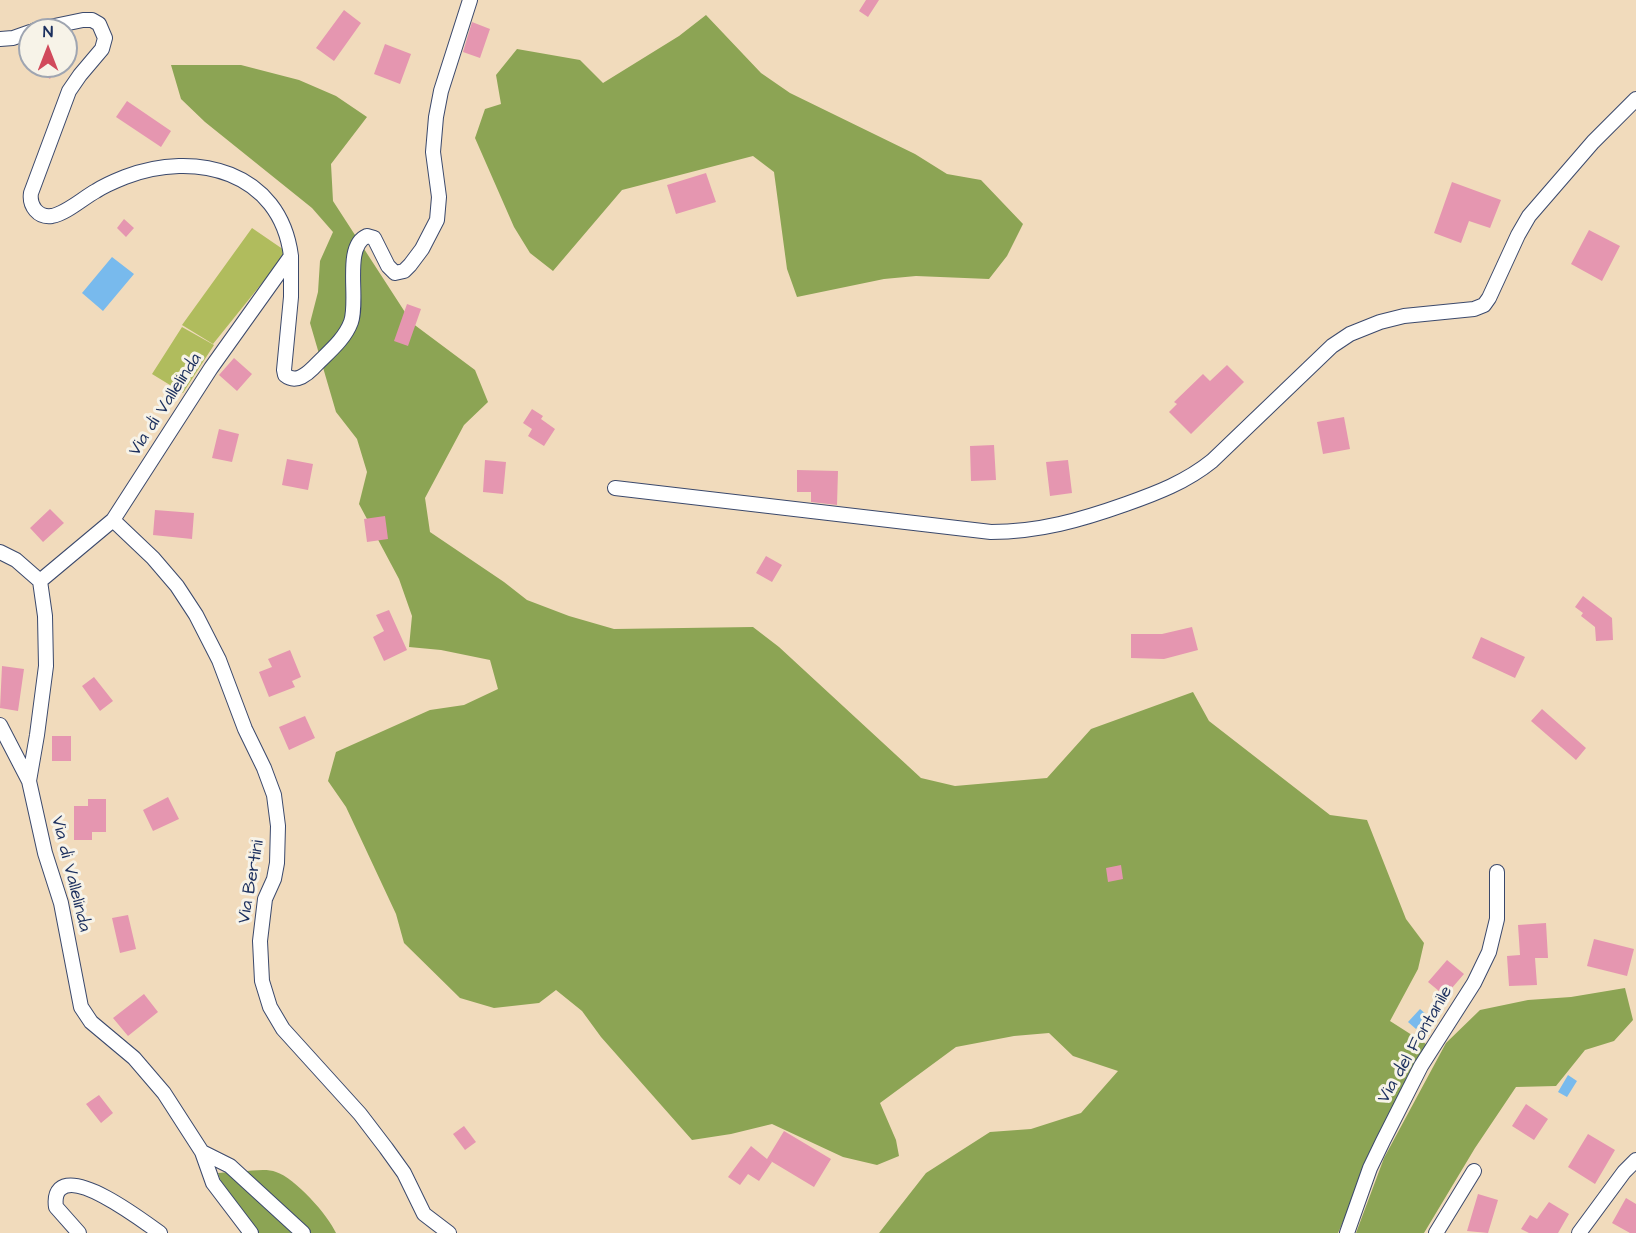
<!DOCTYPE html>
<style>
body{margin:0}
#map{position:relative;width:1636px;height:1233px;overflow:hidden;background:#f1dbbc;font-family:"Architects Daughter",sans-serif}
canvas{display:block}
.north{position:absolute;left:18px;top:18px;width:60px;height:60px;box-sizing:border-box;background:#f7f3e8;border:2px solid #9fa5b1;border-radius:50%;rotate:0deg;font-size:16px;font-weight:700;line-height:24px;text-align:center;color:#1b2f5e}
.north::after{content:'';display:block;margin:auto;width:21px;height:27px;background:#d1495b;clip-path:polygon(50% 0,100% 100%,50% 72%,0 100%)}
</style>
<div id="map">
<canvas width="1636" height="1233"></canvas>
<div class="north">N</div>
</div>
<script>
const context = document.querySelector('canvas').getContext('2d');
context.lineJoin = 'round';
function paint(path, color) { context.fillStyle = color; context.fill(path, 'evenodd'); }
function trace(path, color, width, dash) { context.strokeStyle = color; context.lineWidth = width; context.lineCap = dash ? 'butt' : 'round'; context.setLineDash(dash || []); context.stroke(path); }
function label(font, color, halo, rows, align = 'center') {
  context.font = font + ' "Architects Daughter",sans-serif'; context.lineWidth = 6; context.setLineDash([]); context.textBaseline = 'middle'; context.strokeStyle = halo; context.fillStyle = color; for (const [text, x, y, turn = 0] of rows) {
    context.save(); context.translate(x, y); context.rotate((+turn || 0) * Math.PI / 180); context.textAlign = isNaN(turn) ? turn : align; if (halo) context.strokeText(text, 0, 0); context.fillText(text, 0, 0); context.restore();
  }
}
paint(new Path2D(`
 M252 228 287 252 213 344 182 325Z
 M182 327 214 345 183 393 152 374Z`), '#b0bc5d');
paint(new Path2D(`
 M706 15 761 73 790 93 915 154 947 174 981 180 1023 224 1007 256 989 279 916 276 884 279 797 297 787 269 774 172 753 156 622 190 553 271 530 253 514 227 475 138 485 109 501 104 496 75 517 49 580 60 603 83 679 36Z
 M171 65H241L299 80 336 96 367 117 331 164 333 201 412 323 475 370 488 402 464 425 425 498 430 532 504 582 527 600 569 616 614 629 753 627 779 647 921 778 955 786 1047 778 1091 729 1193 692 1209 721 1330 815 1367 820 1406 919 1424 943 1418 969 1390 1021 1426 1044 1395 1103 1338 1233H879L926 1173 990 1132 1031 1129 1081 1113 1118 1071 1073 1056 1049 1033 1014 1036 956 1047 880 1103 896 1140 899 1156 877 1165 843 1157 772 1124 731 1134 692 1140 601 1037 582 1011 556 990 539 1003 494 1008 460 998 404 943 396 914 346 807 328 781 336 752 430 710 464 705 498 689 490 660 441 650 409 647 412 616 399 579 359 504 367 472 357 439 336 412 310 323 318 292 320 261 333 232 312 208 205 122 181 99Z
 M1625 988 1633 1020 1614 1041 1585 1050 1556 1086 1516 1087 1475 1148 1424 1233H1356L1384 1158 1446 1043 1480 1010 1528 1000 1571 997Z
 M242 1171C252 1171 267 1168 276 1172 295 1178 328 1215 336 1233H241L230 1208 218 1173Z`), '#8ca454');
paint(new Path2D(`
 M112 257 134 274 103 311 82 293Z
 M1420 1009 1427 1015 1416 1029 1408 1022Z
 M1568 1075 1577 1081 1567 1097 1558 1092Z`), '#78baed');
paint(new Path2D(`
 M866 0H879L868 17 859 11Z
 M344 10 361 23 334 61 316 48Z
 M472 22 490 29 480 58 463 52Z
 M385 44 411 54 400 84 374 74Z
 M30 66H58L50 79Z
 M127 101 171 131 161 147 116 117Z
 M706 173 716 202 676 214 667 185Z
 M1452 182 1501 200 1490 228 1469 221 1461 243 1434 233Z
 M124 219 134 228 126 237 117 228Z
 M1589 230 1620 246 1602 281 1571 264Z
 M407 304 421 309 408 346 394 341Z
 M234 358 252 374 237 391 219 375Z
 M1227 365 1244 382 1191 434 1169 412 1177 404 1174 402 1203 374 1210 381Z
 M532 409 543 416 541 419 555 429 544 446 528 436 532 429 523 423Z
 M1344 417 1350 449 1323 454 1317 422Z
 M219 429 239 434 232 462 212 458Z
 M994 445 996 480 971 481 970 446Z
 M287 459 313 464 308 490 282 485Z
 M485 460 506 462 503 494 483 492Z
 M1068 460 1072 493 1050 496 1046 462Z
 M797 470 838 471 837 505 811 502V492H797Z
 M50 509 64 523 43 542 30 528Z
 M155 510 194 513 192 539 153 535Z
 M385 516 388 539 367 542 364 519Z
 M766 556 782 565 772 582 756 573Z
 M1583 596 1612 618 1613 640 1596 641 1595 627 1581 616 1583 613 1575 607Z
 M389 610 407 650 384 661 373 637 384 631 376 615Z
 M1192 627 1198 650 1164 659 1131 658V634H1162Z
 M1481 637 1525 657 1515 678 1472 658Z
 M290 650 301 677 292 681 295 687 269 697 259 672 272 667 268 659Z
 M2 666 24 669 18 711 0 708Z
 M94 677 113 701 100 711 82 686Z
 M1542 709 1586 748 1576 760 1531 721Z
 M305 716 315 738 289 750 279 727Z
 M52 736H71V761H52Z
 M168 797 179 819 153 831 143 810Z
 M88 799H106V832H92V840H74V806H88Z
 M1121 865 1123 879 1108 882 1106 868Z
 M128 915 136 949 120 953 112 918Z
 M1546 923 1548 958H1535L1537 985 1509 986 1507 956 1520 955 1518 925Z
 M1594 939 1634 949 1627 976 1587 966Z
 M1447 960 1464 974 1445 996 1428 982Z
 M144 994 158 1012 128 1036 113 1018Z
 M99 1095 113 1113 101 1123 86 1104Z
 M1526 1104 1548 1119 1534 1140 1512 1126Z
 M464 1126 476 1142 465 1150 453 1134Z
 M784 1131 831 1159 814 1187 769 1160 772 1162 759 1181 748 1174 740 1185 728 1177 751 1146 767 1159Z
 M1588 1134 1615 1150 1595 1184 1568 1167Z
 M1478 1194 1498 1200 1488 1233 1467 1231Z
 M1626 1198 1636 1204V1233H1630L1612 1223Z
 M1549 1202 1569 1214 1558 1233H1529L1521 1229 1530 1215 1537 1219Z`), '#e596b0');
const minor = new Path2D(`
 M35 30 83 20H92L99 24 105 38 102 49 80 75 69 91 31 193C29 206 38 218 52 216 67 213 83 198 96 191 105 185 115 181 125 177 195 150 280 171 291 256
 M0 39 13 38 30 32
 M615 488 991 532C1039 532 1081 520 1126 504 1157 493 1186 482 1212 461L1332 346 1350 334 1380 322 1404 316 1474 309 1484 305 1489 298 1518 235 1529 216 1593 142 1636 99
 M113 520 153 558 177 586 196 615 219 660 245 729 264 768 274 795 278 826 277 863 274 879 265 899 260 941 262 981 270 1007 283 1029 360 1114 386 1148 404 1173 424 1214 449 1233
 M0 552 16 560 40 581
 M0 725 29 781
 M202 1152 230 1166 303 1233
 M79 1233 56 1207C55 1200 55 1194 60 1189 79 1172 143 1221 160 1233
 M251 1233 213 1183 202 1152 164 1093 134 1058 91 1022 81 1007 61 903 45 853 29 781 37 735 46 666 45 616 40 581 113 520 211 368 291 256V297L284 370 285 375C295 383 305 376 313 368 326 354 344 341 351 322 359 299 343 246 367 236L374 238 388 266 395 273 404 271 410 265 422 249 437 220 439 197 433 152 436 117 441 91 470 0
 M1347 1233 1370 1168 1383 1141 1421 1066 1474 983 1489 952 1497 919V872
 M1436 1233 1474 1171
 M1579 1233 1624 1172 1636 1160`);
trace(minor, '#3b496c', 16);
trace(minor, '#fff', 14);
label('18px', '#1b2f5e', '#f7f3e8', [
 ["Via di Vallelinda",166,405,-57],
 ["Via di Vallelinda",70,874,76],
 ["Via Bertini",252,882,-80],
 ["Via del Fontanile",1416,1045,-60]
]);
</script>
